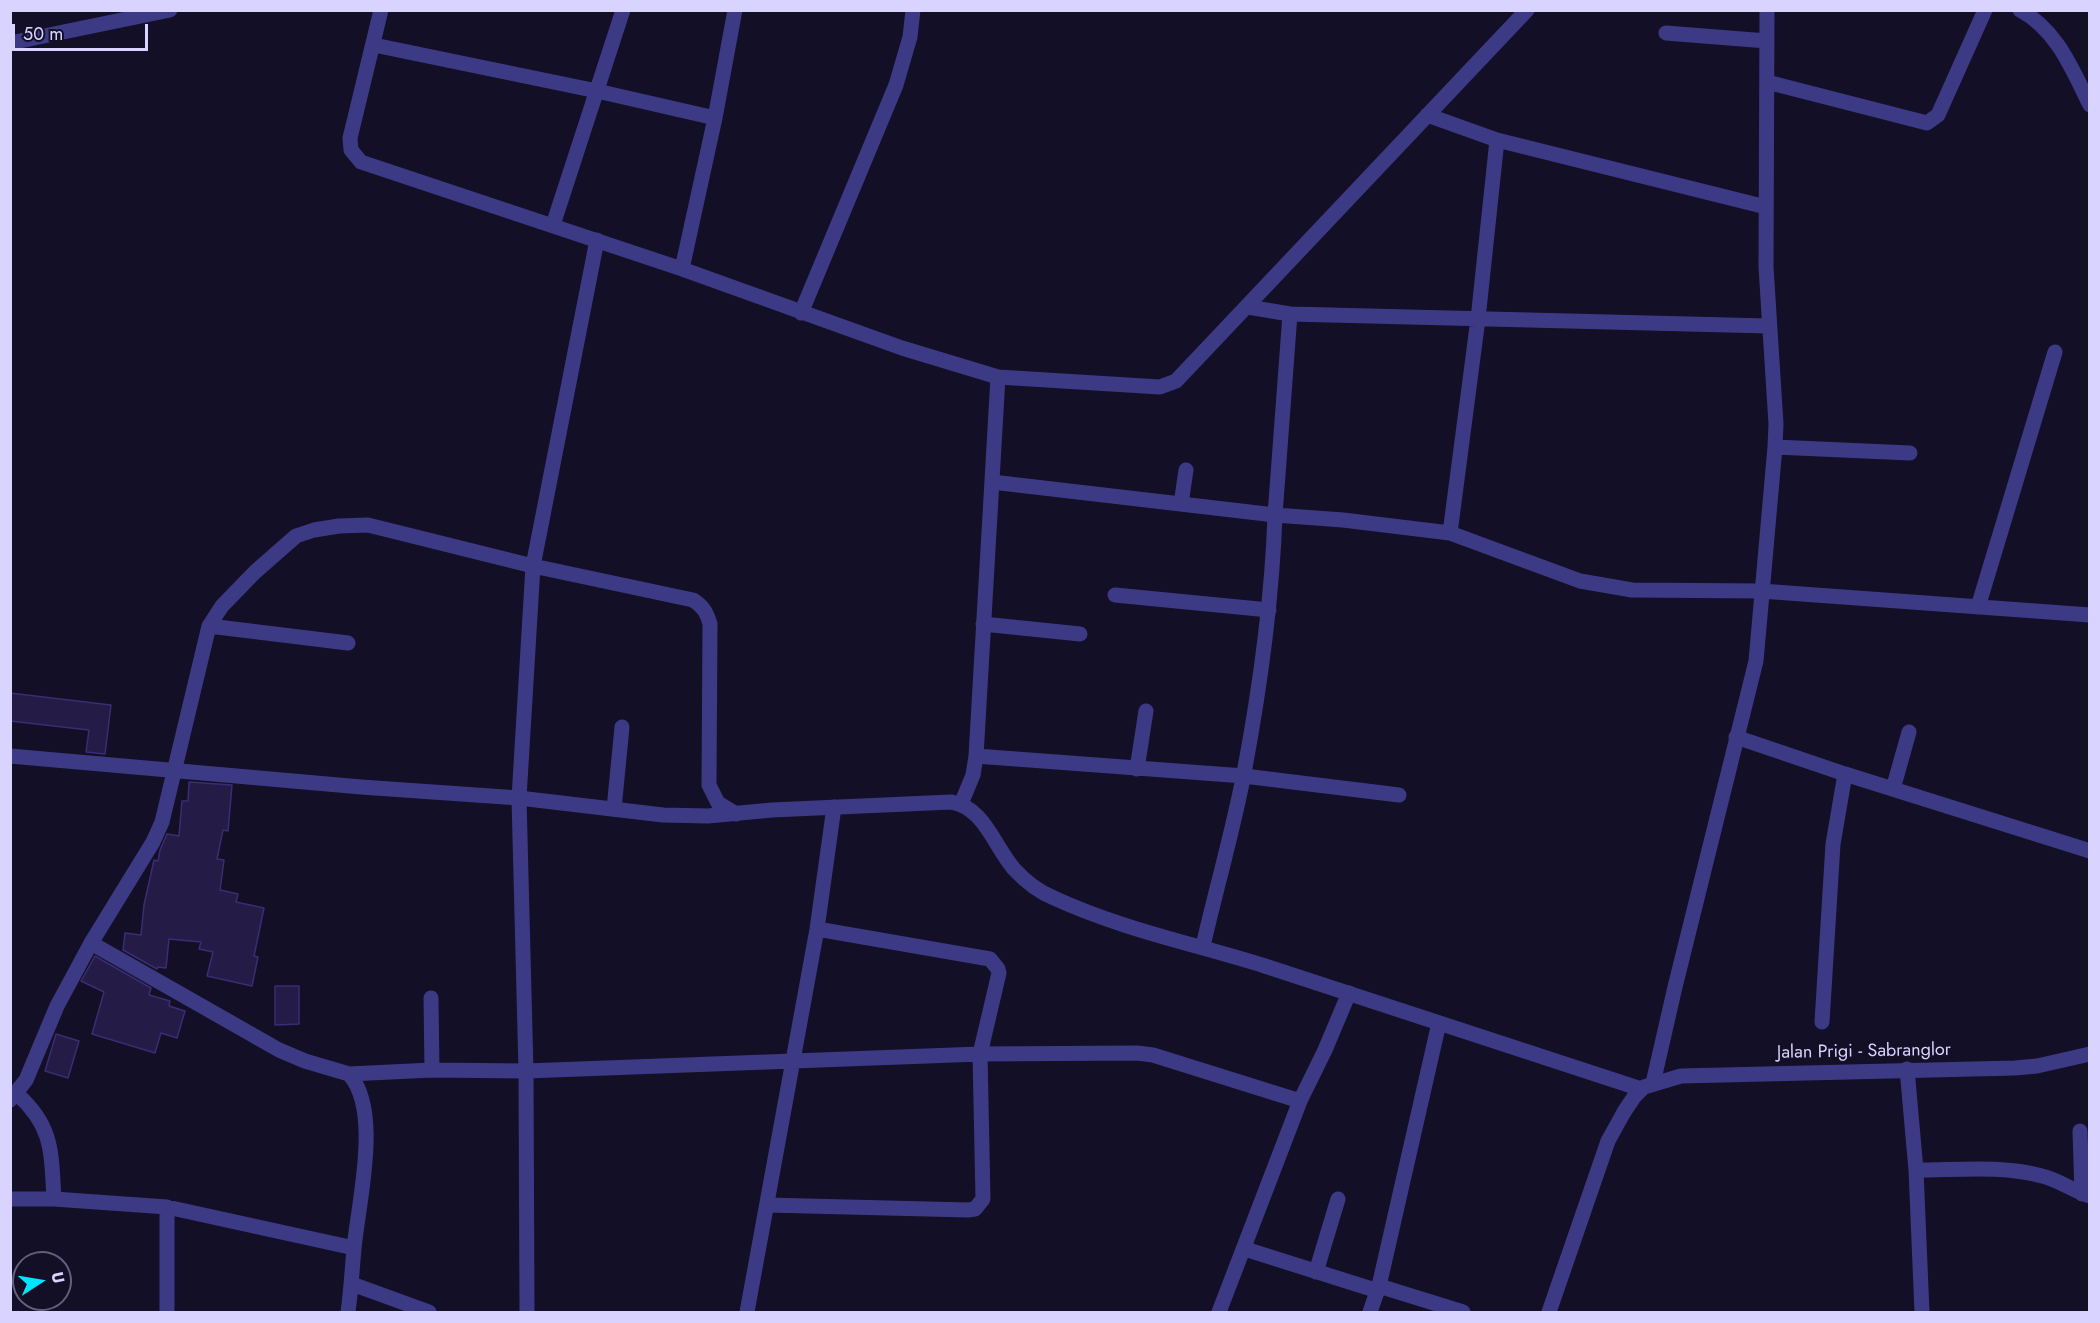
<!DOCTYPE html>
<style>
body{margin:0}
#map{position:relative;width:2100px;height:1323px;overflow:hidden;background:#130f26;font-family:Jost,sans-serif}
canvas{display:block}
.frame{position:absolute;inset:0;border:12px solid #d9d4ff;pointer-events:none}
.north{position:absolute;left:12px;top:1251px;width:60px;height:60px;box-sizing:border-box;background:#130f26;border:2px solid #625e7d;border-radius:50%;rotate:78deg;font-size:16px;font-weight:700;line-height:24px;text-align:center;color:#d9d4ff}
.north::after{content:'';display:block;margin:auto;width:21px;height:27px;background:#00e5ff;clip-path:polygon(50% 0,100% 100%,50% 72%,0 100%)}
.scale{position:absolute;left:12px;top:24px;width:136px;height:27px;box-sizing:border-box;border:3px solid #d9d4ff;border-top:0;padding-left:8px;font-size:18px;line-height:21px;white-space:nowrap;color:#d9d4ff;-webkit-text-stroke:4px #130f26;paint-order:stroke}
</style>
<div id="map">
<canvas width="2100" height="1323"></canvas>
<div class="frame"></div>
<div class="north">U</div>
<div class="scale">50 m</div>
</div>
<script>
const context = document.querySelector('canvas').getContext('2d');
context.lineJoin = 'round';
function paint(path, color) { context.fillStyle = color; context.fill(path, 'evenodd'); }
function trace(path, color, width, dash) { context.strokeStyle = color; context.lineWidth = width; context.lineCap = dash ? 'butt' : 'round'; context.setLineDash(dash || []); context.stroke(path); }
function label(font, color, halo, rows, align = 'center') {
  context.font = font + ' Jost,sans-serif'; context.lineWidth = 6; context.setLineDash([]); context.textBaseline = 'middle'; context.strokeStyle = halo; context.fillStyle = color; for (const [text, x, y, turn = 0] of rows) {
    context.save(); context.translate(x, y); context.rotate((+turn || 0) * Math.PI / 180); context.textAlign = isNaN(turn) ? turn : align; if (halo) context.strokeText(text, 0, 0); context.fillText(text, 0, 0); context.restore();
  }
}
const building = new Path2D(`
 M10 693 111 705 105 754 86 752 89 730 10 721Z
 M189 782 232 785 228 831 223 830 217 859 224 860 220 890 238 894 236 902 264 908 254 956 258 957 252 986 207 976 213 952 199 949 201 942 169 939 166 968 158 967 157 969 123 950 125 933 141 935 144 905 154 860 158 861 160 850 167 834 179 836 182 801H188Z
 M95 956 151 988 149 995 170 1001 169 1006 185 1011 177 1038 161 1033 155 1053 92 1034 104 992 81 981Z
 M275 986H299V1024L275 1025Z
 M56 1034 79 1041 68 1078 45 1071Z`);
paint(building, '#241b47');
trace(building, '#3b2d73', 1.5);
trace(new Path2D(`
 M381 10 350 138 351 150 361 162 682 269 902 348 998 377 1160 387 1176 381 1527 10
 M1666 33 1767 41
 M10 43 170 10
 M374 45 597 91 715 118
 M1767 82 1927 123 1938 115 1985 10
 M1427 115 1497 140 1766 207
 M553 225 623 10
 M682 269 715 118 735 10
 M1248 307 1290 314 1768 326
 M801 313 896 85 910 37 913 10
 M1290 314 1275 515 1343 520 1450 533 1580 581 1632 590 1761 591 2090 615
 M1775 447 1910 453
 M992 482 1275 515C1272 602 1260 688 1244 773 1233 831 1216 889 1203 946
 M1181 504 1186 470
 M1450 533 1478 319 1497 140
 M1115 595 1269 610
 M1978 607 2055 352
 M983 624 1080 634
 M209 626 348 643
 M1736 737 1845 774 2090 851
 M976 756 1244 776 1399 795
 M1137 769 1146 711
 M1893 789 1909 732
 M961 804 973 775 976 756 998 377
 M614 809 622 727
 M91 943 279 1050 305 1061 349 1074 432 1070 526 1071 980 1054 1137 1053 1153 1055 1300 1101 1219 1312
 M431 998 432 1070
 M1822 1022 1833 844 1845 774
 M1907 1069 1916 1170 1922 1312
 M1653 1083 1675 987 1756 661 1775 447 1776 424 1766 267 1767 10
 M17 1094C54 1127 51 1153 54 1199
 M10 1100 26 1080 57 1006 91 943 153 842 162 822 209 626 222 606 255 572 296 536 314 530 339 526 368 525 533 566 693 600C703 606 707 613 710 624L709 785 718 803 736 814
 M1300 1101 1325 1050 1349 993
 M2080 1131 2082 1194
 M1916 1170C1958 1170 2002 1165 2042 1176 2059 1180 2073 1191 2090 1196
 M10 1199H54L167 1207 354 1248
 M767 1205 968 1210 975 1209 983 1199 980 1054 999 973 998 969 990 959 817 929
 M1245 1249 1378 1291
 M1316 1272 1338 1199
 M352 1284 429 1312
 M1379 1286 1463 1312
 M167 1312V1207
 M348 1312C351 1291 352 1270 354 1249 358 1203 382 1111 349 1074
 M527 1312 526 1071 519 798 533 566 597 240
 M747 1312 817 929 834 807
 M1370 1312 1379 1286 1439 1023`), '#3d3a85', 15);
trace(new Path2D(`
 M2020 10C2057 30 2072 69 2090 105
 M10 756 361 787 519 798 663 815 708 816 772 810 951 802C984 807 994 846 1014 869 1025 881 1039 892 1054 898 1121 929 1195 944 1265 966 1391 1006 1516 1049 1641 1089
 M1549 1312 1608 1141 1624 1112 1634 1097 1644 1087 1681 1076 2015 1068 2037 1066 2090 1054`), '#3d3a85', 15);
label('18px', '#d9d4ff', '#130f26', [
 ["Jalan Prigi - Sabranglor",1864,1052,-1]
]);
</script>
